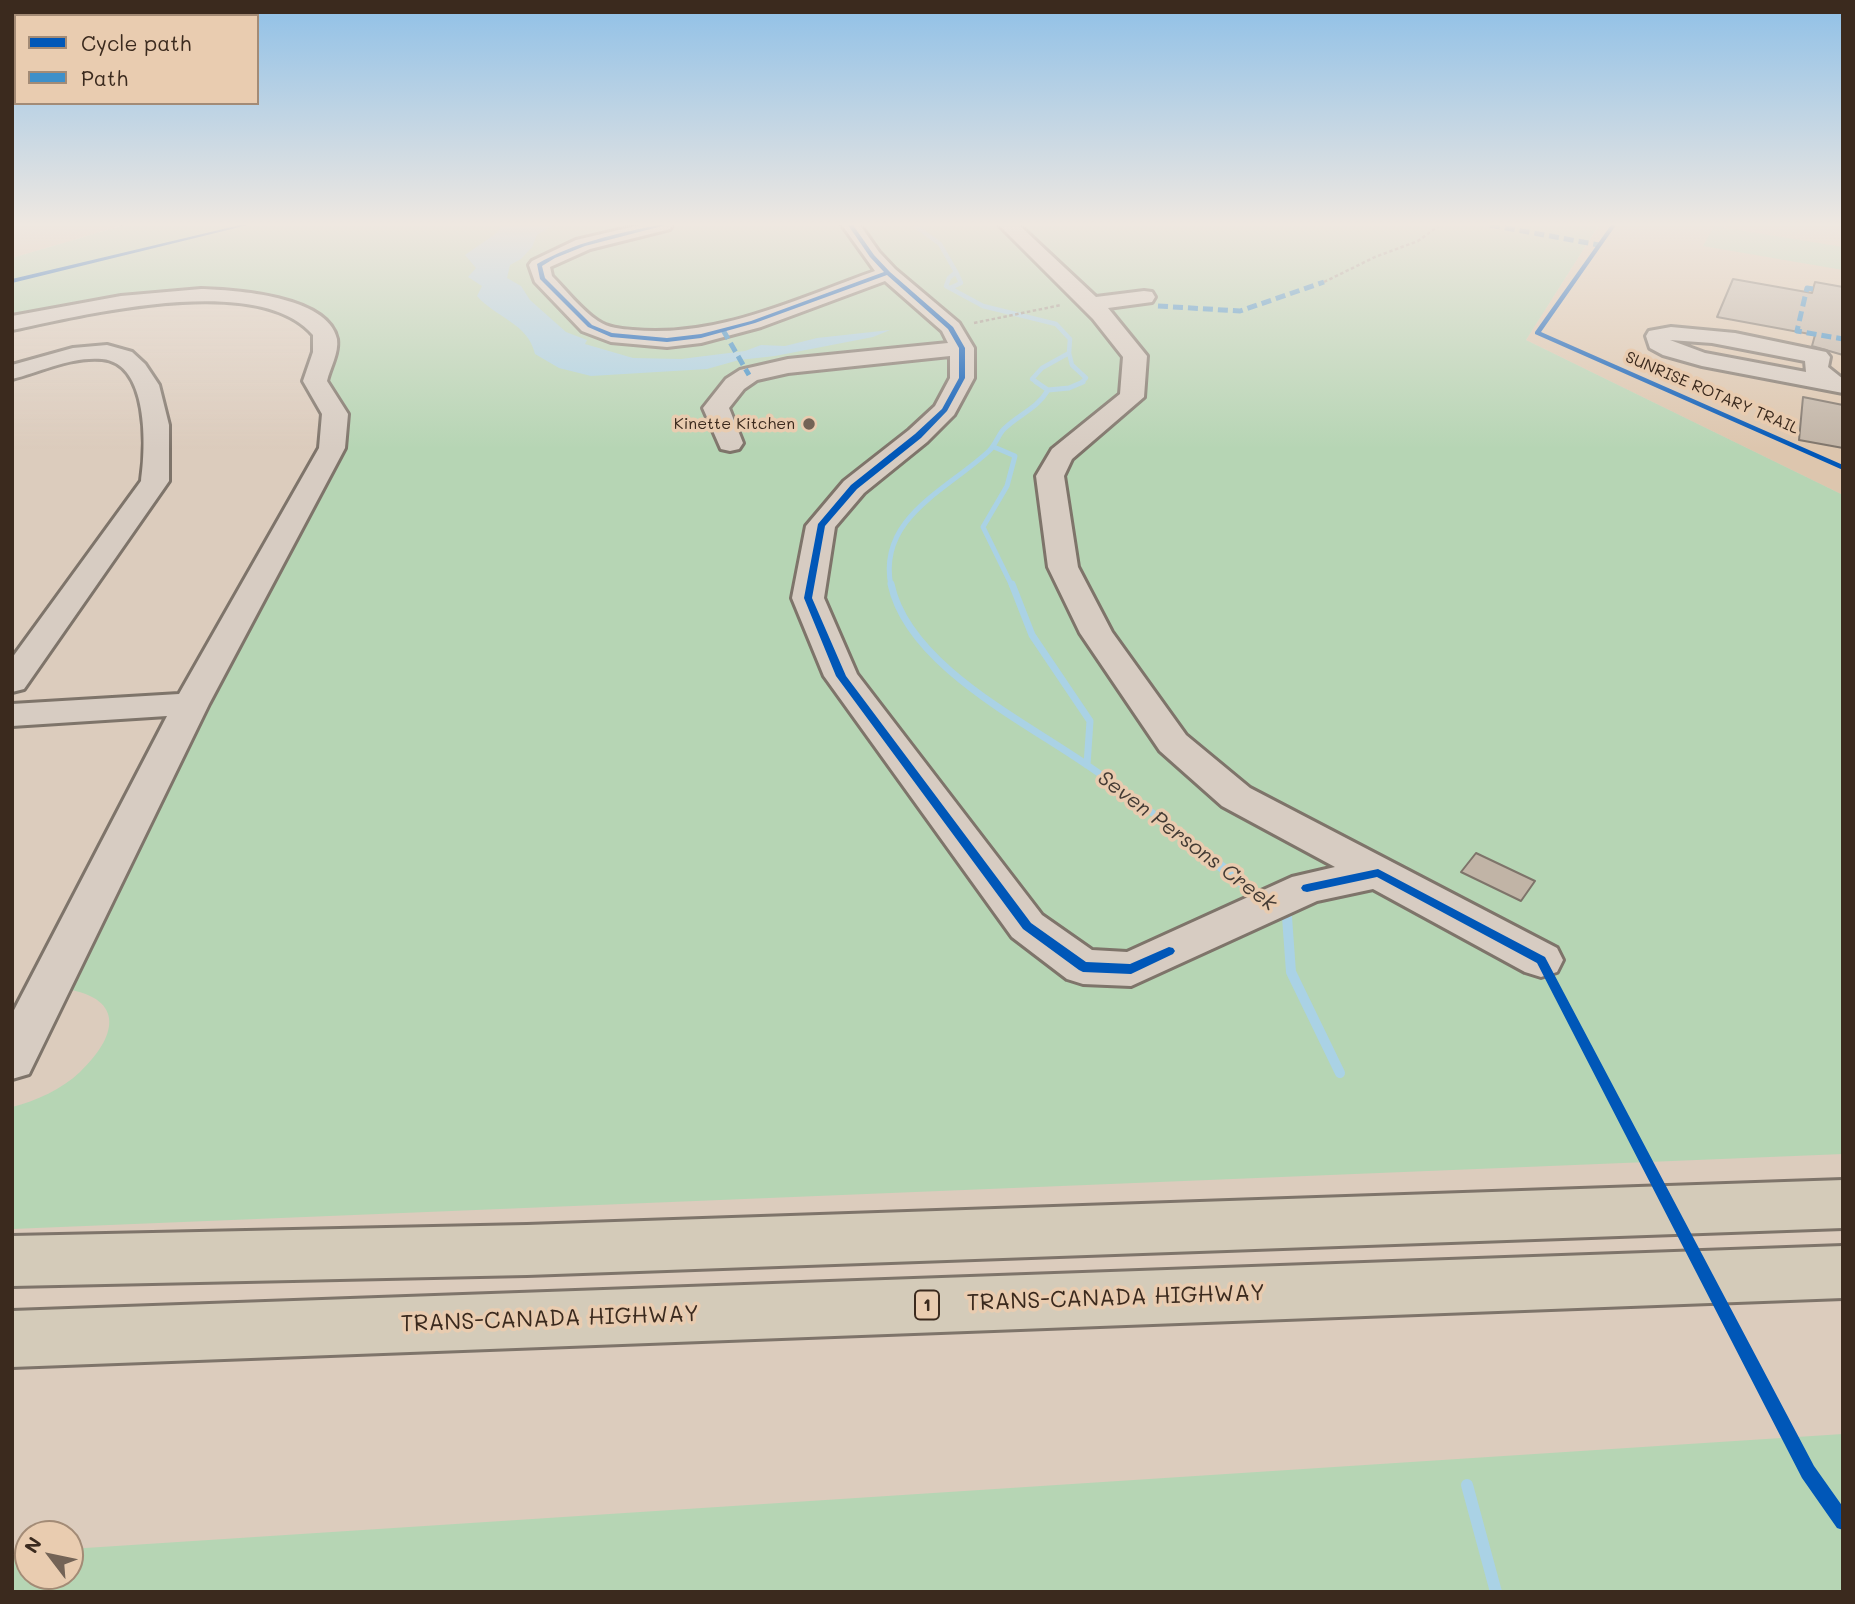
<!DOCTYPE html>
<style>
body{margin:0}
#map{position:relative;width:1855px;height:1604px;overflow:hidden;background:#dcccbd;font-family:Mali,sans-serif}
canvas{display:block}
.frame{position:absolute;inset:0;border:14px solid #3b2a1e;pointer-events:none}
.legend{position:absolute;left:14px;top:14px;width:245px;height:91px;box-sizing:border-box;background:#e9ccb0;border:2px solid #a38b76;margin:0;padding:9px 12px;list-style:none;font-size:21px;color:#3b2a1e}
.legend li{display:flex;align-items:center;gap:14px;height:35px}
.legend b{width:35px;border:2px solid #a38b76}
.north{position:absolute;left:14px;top:1520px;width:70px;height:70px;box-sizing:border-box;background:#e9ccb0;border:2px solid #a38b76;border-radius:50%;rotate:302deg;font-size:19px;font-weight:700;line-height:28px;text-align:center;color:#3b2a1e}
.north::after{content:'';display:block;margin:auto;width:24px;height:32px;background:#736356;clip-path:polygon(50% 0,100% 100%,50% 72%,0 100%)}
</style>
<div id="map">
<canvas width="1855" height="1604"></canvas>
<div class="frame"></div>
<ul class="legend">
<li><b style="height:9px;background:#0057b8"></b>Cycle path</li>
<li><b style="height:9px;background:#3e90ca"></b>Path</li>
</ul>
<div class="north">N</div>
</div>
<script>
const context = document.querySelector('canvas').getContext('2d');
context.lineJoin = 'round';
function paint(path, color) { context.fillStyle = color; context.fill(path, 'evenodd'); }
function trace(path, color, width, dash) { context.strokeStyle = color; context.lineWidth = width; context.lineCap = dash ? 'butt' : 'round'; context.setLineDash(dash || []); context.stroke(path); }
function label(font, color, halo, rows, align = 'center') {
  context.font = font + ' Mali,sans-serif'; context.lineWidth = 7; context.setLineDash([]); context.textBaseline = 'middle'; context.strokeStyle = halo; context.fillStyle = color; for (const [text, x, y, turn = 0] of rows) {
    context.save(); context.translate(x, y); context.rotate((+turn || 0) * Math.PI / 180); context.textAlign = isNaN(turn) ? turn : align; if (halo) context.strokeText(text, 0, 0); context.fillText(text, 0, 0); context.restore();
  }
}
paint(new Path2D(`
 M12 225H124L12 258Z
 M1599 225H1843V495L1526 340Z`), '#ddc6ae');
paint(new Path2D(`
 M124 225H1599L1526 340 1843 495V1154L12 1229V1107C36 1101 62 1089 80 1072 116 1038 127 999 66 989L341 446 327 390 318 320 220 294 12 322V258Z
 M1714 226 1843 247V270L1703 246Z
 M1843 1434V1592H12V1552L28 1551V1576H70V1549Z`), '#b6d5b4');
paint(new Path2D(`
 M501 225H554L537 235 532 247 521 259 510 265 507 278 521 286 530 300 566 332 587 340 585 344 633 358 681 359 745 351 761 345 785 346 817 338 890 330 873 337 775 356 739 360 707 369 591 376 559 368 535 354C528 323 496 318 477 296L482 286 468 277 476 268 465 255 498 232Z`), '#aad2e5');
trace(new Path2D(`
 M914 225 940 244 956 272 949 278 946 286 983 306 1056 324 1070 339 1069 353 1042 368 1032 379 1038 383
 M950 288 961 283 956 272
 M1069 353 1072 365 1086 378 1081 383`), '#aad2e5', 4.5);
trace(new Path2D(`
 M1048 390 1069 388 1083 382
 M994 447 1015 456 1007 486 983 527 1012 586
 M891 586C877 518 947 490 989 451 996 444 998 435 1004 429 1019 414 1037 409 1048 390L1036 382`), '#aad2e5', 5);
trace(new Path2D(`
 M891 584C908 665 1024 721 1087 765 1124 790 1159 818 1194 845
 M1012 584 1032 635 1090 721 1087 765`), '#aad2e5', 7);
trace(new Path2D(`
 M1192 844 1264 900
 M1277 910 1287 917 1291 972 1340 1073`), '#aad2e5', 10);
trace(new Path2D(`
 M1467 1485 1496 1592`), '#aad2e5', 12);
const building = new Path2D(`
 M1733 279 1812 293 1815 282 1843 287V355L1812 346 1815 335 1717 317Z
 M1803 397 1843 405V448L1799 440Z
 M1476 853 1535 881 1521 901 1461 872Z`);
paint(building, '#c1b4a6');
trace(building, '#7e746a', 2);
const minor = new Path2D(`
 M640 225H672L670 229 590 249 550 267 552 276C566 290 581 310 598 321 608 328 621 329 633 330 718 338 796 299 875 271L842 225H860L879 252 895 269 959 323 974 348V378L954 415 927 442 864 493 835 527 824 598 857 674 1042 915 1092 950 1127 952 1292 877 1335 867 1222 806 1160 751 1080 633 1048 567 1036 476 1052 449 1120 394 1123 357 1093 319 999 225H1019L1096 297 1144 291 1152 292 1155 297 1152 302 1108 308 1147 356 1144 397 1072 459 1064 476 1078 567 1112 632 1186 735 1250 788 1557 948 1563 960 1557 972 1541 977 1525 972 1373 889 1317 901 1131 986 1083 984 1067 979 1012 937 824 676 792 598 806 526 844 481 909 430 935 406 950 378V356L788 373 757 380 744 389 729 408 743 443 739 449 730 451 721 449 703 408 726 379 740 370 788 359 948 343 942 331 885 281 761 327 701 343 667 347 611 342 582 331 535 282 529 265 532 261 576 240Z
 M201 289C235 290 328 296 337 339 339 353 330 368 327 381L348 414 345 448 209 704 29 1074 12 1079V1014L167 716 12 726V704L179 694 319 448 322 414 303 381 313 352V335C258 271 84 315 12 330V316L121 296Z
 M1671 327 1735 333 1826 352 1830 357 1828 367 1843 379V393L1702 366 1663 355 1650 348 1646 336 1649 331ZM1670 340 1712 343 1805 361 1806 372 1705 353Z
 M107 345 132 352 145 364 159 385 169 425V481L24 689 12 692V658L141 481C146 447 149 363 102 359 72 356 40 372 12 379V365L73 348Z`);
const highway = new Path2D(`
 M1843 1180V1228L527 1275 12 1286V1236L527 1225Z
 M1843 1246V1298L12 1367V1311Z`);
trace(minor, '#7e746a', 6);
trace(highway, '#7e746a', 6);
trace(new Path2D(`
 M1324 282 1375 257 1418 241 1440 225
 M974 323 1061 305`), '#9f968d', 2.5, [3.5, 2.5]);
paint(minor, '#d7ccc2');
paint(highway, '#d4cbb9');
trace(new Path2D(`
 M1490 225 1599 245
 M1813 289 1807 288 1797 331 1843 339
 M1158 306 1240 311 1324 282
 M723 330 749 375`), '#3e90ca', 5, [10, 5]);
paint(new Path2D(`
 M240 225H248L12 283V279Z
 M658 225H666L585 246 555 258 542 266 545 278 592 325 612 333 667 338 701 334 751 321 884 272 870 257 848 225H853L874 255 890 272 953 327 965 348V378L947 411 921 438 857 489 825 526 812 598 846 676 1031 923 1086 962 1130 964 1169 947 1173 948 1175 951 1173 954 1131 974 1083 972 1079 970 1023 929 836 676 804 598 818 524 851 485 915 434 942 409 959 378V348L948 329 887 275 755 323 701 338 667 342 611 337 588 327 540 279 537 264C575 242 616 234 658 225Z
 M1611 225H1616L1541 332 1843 465V470L1535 334V332Z
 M1378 869 1545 957 1814 1466 1843 1507V1530L1837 1528 1802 1478 1537 963 1377 877 1307 892 1303 891 1301 888 1303 885 1307 884Z`), '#0057b8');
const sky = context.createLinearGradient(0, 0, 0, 449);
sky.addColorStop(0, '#8fc0e7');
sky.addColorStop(0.5, '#efe8e1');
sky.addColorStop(1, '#efe8e100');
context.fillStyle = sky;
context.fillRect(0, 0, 1855, 449);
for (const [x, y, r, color] of [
 [809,424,7,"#736356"]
]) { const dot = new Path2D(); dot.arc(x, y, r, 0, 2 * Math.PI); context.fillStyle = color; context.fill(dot); trace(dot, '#e9ccb0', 2.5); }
label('16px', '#3b2a1e', '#e9ccb0', [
 ["SUNRISE ROTARY TRAIL",1712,393,23]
]);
label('16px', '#3b2a1e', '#e9ccb0', [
 ["Kinette Kitchen",795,424]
], 'right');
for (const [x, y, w] of [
 [927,1305,24]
]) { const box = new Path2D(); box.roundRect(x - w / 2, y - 14.5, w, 29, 5); context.fillStyle = '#e9ccb0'; context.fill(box); trace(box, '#3b2a1e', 2); }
label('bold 18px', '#3b2a1e', null, [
 ["1",927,1305]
]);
label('italic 21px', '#443b34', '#e9ccb0', [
 ["Seven Persons Creek",1187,841,37]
]);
label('23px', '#3b2a1e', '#e9ccb0', [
 ["TRANS-CANADA HIGHWAY",1116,1298,-2],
 ["TRANS-CANADA HIGHWAY",550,1319,-2]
]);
</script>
